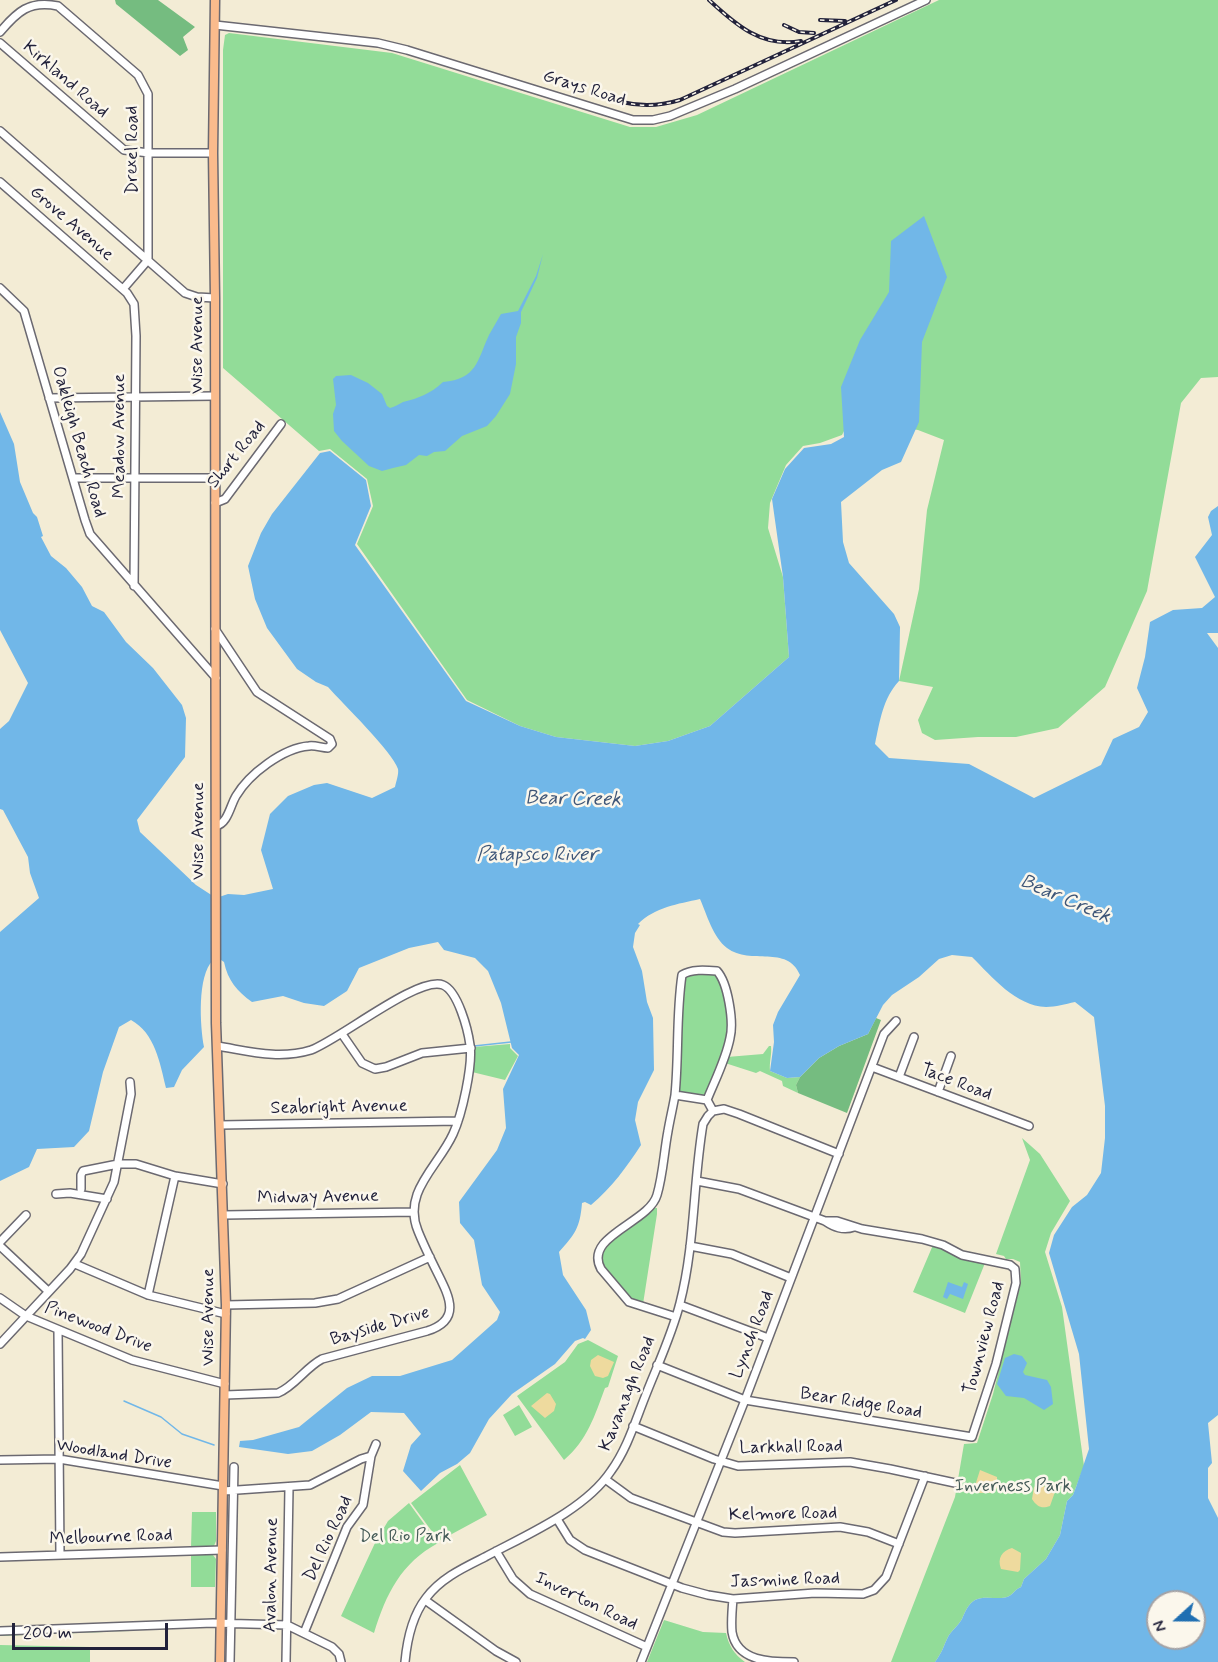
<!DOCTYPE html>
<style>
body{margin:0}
#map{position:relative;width:1218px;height:1662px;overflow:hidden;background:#f3ecd5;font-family:Mynerve,sans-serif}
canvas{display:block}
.north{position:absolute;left:1146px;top:1590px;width:60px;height:60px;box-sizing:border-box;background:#fbf7ec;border:2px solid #a4a2a5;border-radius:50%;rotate:249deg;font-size:16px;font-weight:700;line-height:24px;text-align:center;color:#22223b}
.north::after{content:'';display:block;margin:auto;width:21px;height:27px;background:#1f6fb2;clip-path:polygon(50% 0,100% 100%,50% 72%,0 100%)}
.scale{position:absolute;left:12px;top:1623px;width:156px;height:27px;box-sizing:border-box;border:3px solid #22223b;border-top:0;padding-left:8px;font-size:18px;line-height:21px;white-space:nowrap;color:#22223b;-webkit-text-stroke:4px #fbf7ec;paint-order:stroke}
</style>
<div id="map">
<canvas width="1218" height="1662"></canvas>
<div class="north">N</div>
<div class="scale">200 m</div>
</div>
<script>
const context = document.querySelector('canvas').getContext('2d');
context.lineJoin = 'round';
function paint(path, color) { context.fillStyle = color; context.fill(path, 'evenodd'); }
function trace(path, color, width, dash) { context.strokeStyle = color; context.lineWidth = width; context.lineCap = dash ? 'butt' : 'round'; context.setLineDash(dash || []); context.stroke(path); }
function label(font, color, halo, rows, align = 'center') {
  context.font = font + ' Mynerve,sans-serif'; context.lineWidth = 5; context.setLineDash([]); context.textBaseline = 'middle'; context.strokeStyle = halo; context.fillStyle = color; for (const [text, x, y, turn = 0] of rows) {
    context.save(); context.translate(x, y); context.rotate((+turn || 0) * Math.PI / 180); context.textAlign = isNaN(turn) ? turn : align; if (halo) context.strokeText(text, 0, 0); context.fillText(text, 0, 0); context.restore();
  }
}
paint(new Path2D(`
 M939 0H1218V377L1201 378 1181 403 1147 591 1105 687 1058 728 1016 737H978L935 740 922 733 918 720 933 687 899 681 919 589 927 510 944 440 918 430 850 419 842 435 820 443 803 446 786 465 770 503 768 528 783 577 789 657 710 726 668 741 635 746 556 737 520 726 467 700 357 544 373 506 367 479 330 449 319 451 223 368V50L225 35 229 33 392 53 630 127H656L697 115Z
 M706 973 717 975 722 983 729 1023 728 1041 706 1098 677 1093 683 979 688 974Z
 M510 1044V1048L518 1056 505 1080 472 1072 474 1047Z
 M769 1046H771C772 1055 769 1062 770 1071L787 1078 800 1077 796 1085 798 1093 783 1086 782 1081 760 1071 756 1073 725 1063 727 1057 763 1054Z
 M1022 1138 1040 1154 1070 1201 1051 1233 1045 1252 1062 1307 1084 1466 1073 1495 1067 1501 1060 1535 1046 1559 1024 1579 1021 1587C1015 1589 1012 1596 1007 1597 999 1600 984 1595 975 1600 968 1604 965 1612 962 1619 958 1626 951 1631 948 1637 943 1647 943 1651 935 1662H891L955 1497 964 1444 977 1443 993 1394 1021 1282 1020 1262 1013 1259H1006L1004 1256 996 1254 1030 1160Z
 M653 1208H657V1214L643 1304 629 1299 622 1292 602 1264 600 1256 603 1246 637 1223Z
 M933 1245 985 1263 965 1313 913 1292Z
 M588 1340 618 1356 608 1387 605 1388C595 1415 587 1441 564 1460L517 1396 565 1362 578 1344Z
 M519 1405 532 1427 515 1436 503 1415Z
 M460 1465 487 1515 439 1541 411 1503Z
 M409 1503 438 1543C401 1563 386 1594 374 1633L341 1616 375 1543 388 1521Z
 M192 1512H216V1541L214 1546 191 1547Z
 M191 1555H213L216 1559 215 1587H191Z
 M664 1620 703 1632 726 1633C729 1646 734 1654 745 1662H647Z
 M128 1631H130L0 1636V1635Z
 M0 1645 90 1647V1662H0Z`), '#92dc98');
paint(new Path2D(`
 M115 0H158L195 27 183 37 188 50 180 56 116 4Z
 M876 1018 881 1020 847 1113 798 1093 796 1085 800 1077 819 1058 839 1046 868 1034Z`), '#75bc80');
paint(new Path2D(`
 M598 1355 614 1362 608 1376 603 1378 595 1376 590 1366 591 1360Z
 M547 1393 550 1394 556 1404 554 1411 545 1418 531 1406Z
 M980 1470 997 1477V1488L991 1493H979L974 1489Z
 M1038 1485 1051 1488 1054 1486 1056 1489 1050 1506C1042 1509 1037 1507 1032 1499L1034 1487Z
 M1012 1548 1021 1553 1020 1570 1018 1572 1001 1569C997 1558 1002 1551 1012 1548Z`), '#eeda9e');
paint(new Path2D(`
 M924 216 947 277 922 342 919 422 901 462 882 470 841 502 843 542 849 563 894 614 900 627 899 681C883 698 880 721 875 744L889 758 969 764 1034 798 1101 765 1113 739 1139 727 1148 712 1137 688 1145 657 1150 622 1173 610 1202 608 1215 597 1195 557 1212 535 1208 517 1211 511 1218 506V633H1207L1218 648V1415L1208 1423 1212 1463 1208 1468V1498L1218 1518V1662H935C943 1651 943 1647 948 1637 951 1631 958 1626 962 1619 965 1612 968 1604 975 1600 984 1595 999 1600 1007 1597 1012 1596 1015 1589 1021 1587L1024 1579 1046 1559 1060 1535 1067 1501 1073 1495 1076 1487 1089 1449 1079 1354 1049 1253 1054 1235 1072 1207 1087 1195 1101 1173 1105 1138V1106L1094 1017 1075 1002C1065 1004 1056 1007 1046 1007 1016 1006 992 977 972 957L952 955 939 959 919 977 892 995 883 1005 868 1034 839 1046 819 1058 800 1077 787 1078 770 1071 774 1042 773 1025 778 1012 800 975C787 944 751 966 727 948 713 937 707 915 700 899 678 904 655 907 638 924L640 925 635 933 633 947 642 971 647 1002 653 1018 654 1070 638 1102 635 1120 641 1145C626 1168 612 1187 591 1205L585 1202 582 1203C580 1228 575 1234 559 1252L563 1275 586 1310 591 1330 585 1339 583 1338 575 1341 555 1364 512 1394 489 1419 470 1453 457 1464 440 1473 421 1491 403 1471 411 1445 421 1434 404 1413 371 1412 340 1435 312 1451 288 1454 239 1447 240 1441 253 1440 299 1427 347 1388 372 1376H400L452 1360 497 1320 500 1312 482 1285 474 1240 460 1223 459 1202 497 1150 506 1128 503 1089 519 1055 512 1048 501 1003 488 971 475 958 444 950 438 942 409 948 359 968 347 991 324 1006 304 1003 283 996 252 1002C237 991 228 981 224 962L221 960H213C197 976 200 1026 204 1047L182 1070 174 1087 166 1088C160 1063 155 1033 131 1020L119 1027 103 1072 89 1131 74 1147 37 1149 29 1167 0 1181V932L39 898 30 873 28 857 3 810 0 809V729L9 721 28 683 0 630V412L14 444 20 482 33 513 37 517 43 536 41 537 51 556 66 568 82 587 92 606 104 612 126 642 153 668 182 705 186 718 185 757 137 820 140 832 196 885 216 898 228 894 244 895 273 889 261 850 270 814 288 796 314 785 327 783 372 798 395 787C396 782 399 774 398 769 392 751 343 704 328 687L316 682 297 669 267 628 255 599 248 566 261 533 272 514 320 453 330 451 366 480 371 506 355 545 466 701 520 726 556 737 635 746 668 741 710 726 789 657 783 577 772 499 785 469 804 448 831 444 844 437 841 387 860 340 889 292 891 241ZM1158 1602H1194V1638H1158Z
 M543 254 537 278 521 312V323L516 337V364L510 394 496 416 487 426 462 436 445 451 434 452 427 456 419 455 406 465 393 468 382 471 369 466 342 441 334 431 333 414 336 405 333 379 336 376 351 375 368 383 382 394 387 406 390 408C394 407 399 404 403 402 419 398 430 394 443 382 477 379 477 361 489 335 493 328 497 321 501 314L518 311 536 276Z
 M948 1282 962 1287 964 1282 968 1284 963 1299 950 1294 947 1299 943 1297Z
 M1014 1354 1022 1356 1027 1363 1023 1372 1025 1375 1047 1380 1051 1387 1053 1404 1044 1410 1024 1398 1006 1396 997 1384 1005 1358Z`), '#71b7e8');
trace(new Path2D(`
 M474 1046 511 1042
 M124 1401 161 1417 182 1434 214 1445`), '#71b7e8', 1.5);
const minor = new Path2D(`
 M215 25 378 43 407 50 633 120H653L670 116 735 89 926 0
 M0 32C17 12 29 0 58 6L138 75 148 94V260L123 289
 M0 43 124 150 149 153H213
 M0 131 185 293 197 297 215 298
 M0 182 127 293 134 304 136 336 134 586
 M0 288 24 311 85 520 90 534 216 678
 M49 398 215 396
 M73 478H215
 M215 503 225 499 281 424
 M215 629 257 692 330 739 332 744 328 748C322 748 315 745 309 746 283 748 249 774 236 796 230 806 228 823 216 826
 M342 1034 362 1063 375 1069 386 1067 422 1053 471 1048
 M217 1046C249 1051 278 1060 311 1050 339 1040 419 975 443 985 458 991 468 1030 470 1045 473 1065 462 1115 453 1134 438 1167 402 1192 418 1231 424 1246 431 1260 438 1274 450 1298 461 1320 427 1331L322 1359C305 1368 295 1386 278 1393L225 1395
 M872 1067 1029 1126
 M899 1077 914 1037
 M938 1092 951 1056
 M675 1095 707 1100 713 1111 724 1109 739 1114 839 1154
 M220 1125 458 1121
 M697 1181 739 1189 825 1221C834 1227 843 1231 854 1227
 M81 1189V1175L83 1171 118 1164H136L175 1176 223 1184
 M56 1194 70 1193 107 1199
 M224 1215 413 1212
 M0 1242 26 1215
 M0 1246 48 1291
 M690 1246 732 1254 791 1278
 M75 1264 148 1295 226 1314
 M148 1295 175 1176
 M0 1298 26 1316 132 1360 225 1384
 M226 1305 315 1303 338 1299 430 1257
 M680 1305 768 1338
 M676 1317 629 1302 601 1269C583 1236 649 1223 657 1195 663 1175 664 1152 668 1131 670 1119 673 1107 675 1095 679 1055 676 1015 682 975 691 969 705 970 717 971 728 983 734 1022 730 1038 726 1059 715 1080 707 1100
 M58 1330 60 1555
 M0 1344 70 1269 81 1254 114 1182 131 1094 130 1082
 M657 1365 745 1400 972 1437 996 1364 1016 1283 1015 1269 1010 1265 962 1255 943 1245 922 1239 862 1229 837 1221H825
 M633 1426 714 1459 738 1466 850 1462 890 1469 955 1483
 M0 1460 59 1459 223 1486
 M605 1479 631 1498 723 1532 735 1533 840 1527 868 1532 899 1544
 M223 1491 310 1485 361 1459 371 1456
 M557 1519 570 1540 585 1550 682 1588 708 1595 733 1599 815 1593 863 1594 874 1590 886 1577 925 1476
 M496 1551 513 1579 530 1594 647 1647
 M0 1557 222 1550
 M733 1599C732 1610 731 1622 732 1632 737 1662 771 1662 794 1662
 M425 1600 496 1651 516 1662
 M0 1631 213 1623 287 1625 332 1647 339 1654 341 1662
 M304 1633 347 1527 363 1505 371 1456 376 1444
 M230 1662 234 1467
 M286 1662 289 1488
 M405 1662C407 1640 412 1616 426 1598 441 1578 463 1568 485 1557 526 1535 585 1510 611 1471 627 1449 635 1422 645 1397 657 1366 672 1335 680 1303 695 1245 693 1183 703 1124L708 1116 713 1111
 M641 1662 745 1400 884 1034 896 1021`);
const major = new Path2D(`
 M215 0 213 153 215 298 216 1023 226 1305 220 1662`);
trace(minor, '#6b6971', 10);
trace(major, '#6b6971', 11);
trace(minor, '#fff', 7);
trace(major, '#fabb8c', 8);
const rail = new Path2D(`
 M709 0C736 25 762 48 801 41
 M820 20 845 21
 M784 25 799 32 814 33
 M622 102C642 107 660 106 680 100L896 0`);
trace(rail, '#22223b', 4);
trace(rail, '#fbf7ec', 1.5, [4.5]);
label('18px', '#22223b', '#fbf7ec', [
 ["Kirkland Road",65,80,41],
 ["Grays Road",584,89,17],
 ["Drexel Road",133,150,-90],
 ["Grove Avenue",71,224,41],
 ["Wise Avenue",198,345,-90],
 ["Meadow Avenue",120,436,-90],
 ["Oakleigh Beach Road",78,442,74],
 ["Short Road",237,455,-51],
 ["Wise Avenue",199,831,-90],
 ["Tace Road",956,1083,21],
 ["Seabright Avenue",339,1108,-1],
 ["Midway Avenue",318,1198,-1],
 ["Wise Avenue",209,1317,-90],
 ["Bayside Drive",380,1327,-16],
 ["Pinewood Drive",98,1328,21],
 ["Lynch Road",753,1335,-69],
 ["Townview Road",985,1338,-75],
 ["Kavanagh Road",628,1394,-68],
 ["Bear Ridge Road",861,1404,9],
 ["Larkhall Road",791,1448,-1],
 ["Woodland Drive",114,1455,9],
 ["Kelmore Road",783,1515,-1],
 ["Melbourne Road",111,1538,-2],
 ["Del Rio Road",329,1539,-65],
 ["Avalon Avenue",272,1575,-89],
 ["Jasmine Road",785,1581,-2],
 ["Inverton Road",586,1602,26]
]);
label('18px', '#445a57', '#fbf7ec', [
 ["Inverness Park",1013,1487],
 ["Del Rio Park",405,1537]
]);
label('italic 20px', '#3e5678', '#fbf7ec', [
 ["Bear Creek",573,800,1],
 ["Patapsco River",537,856],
 ["Bear Creek",1065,900,23]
]);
</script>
